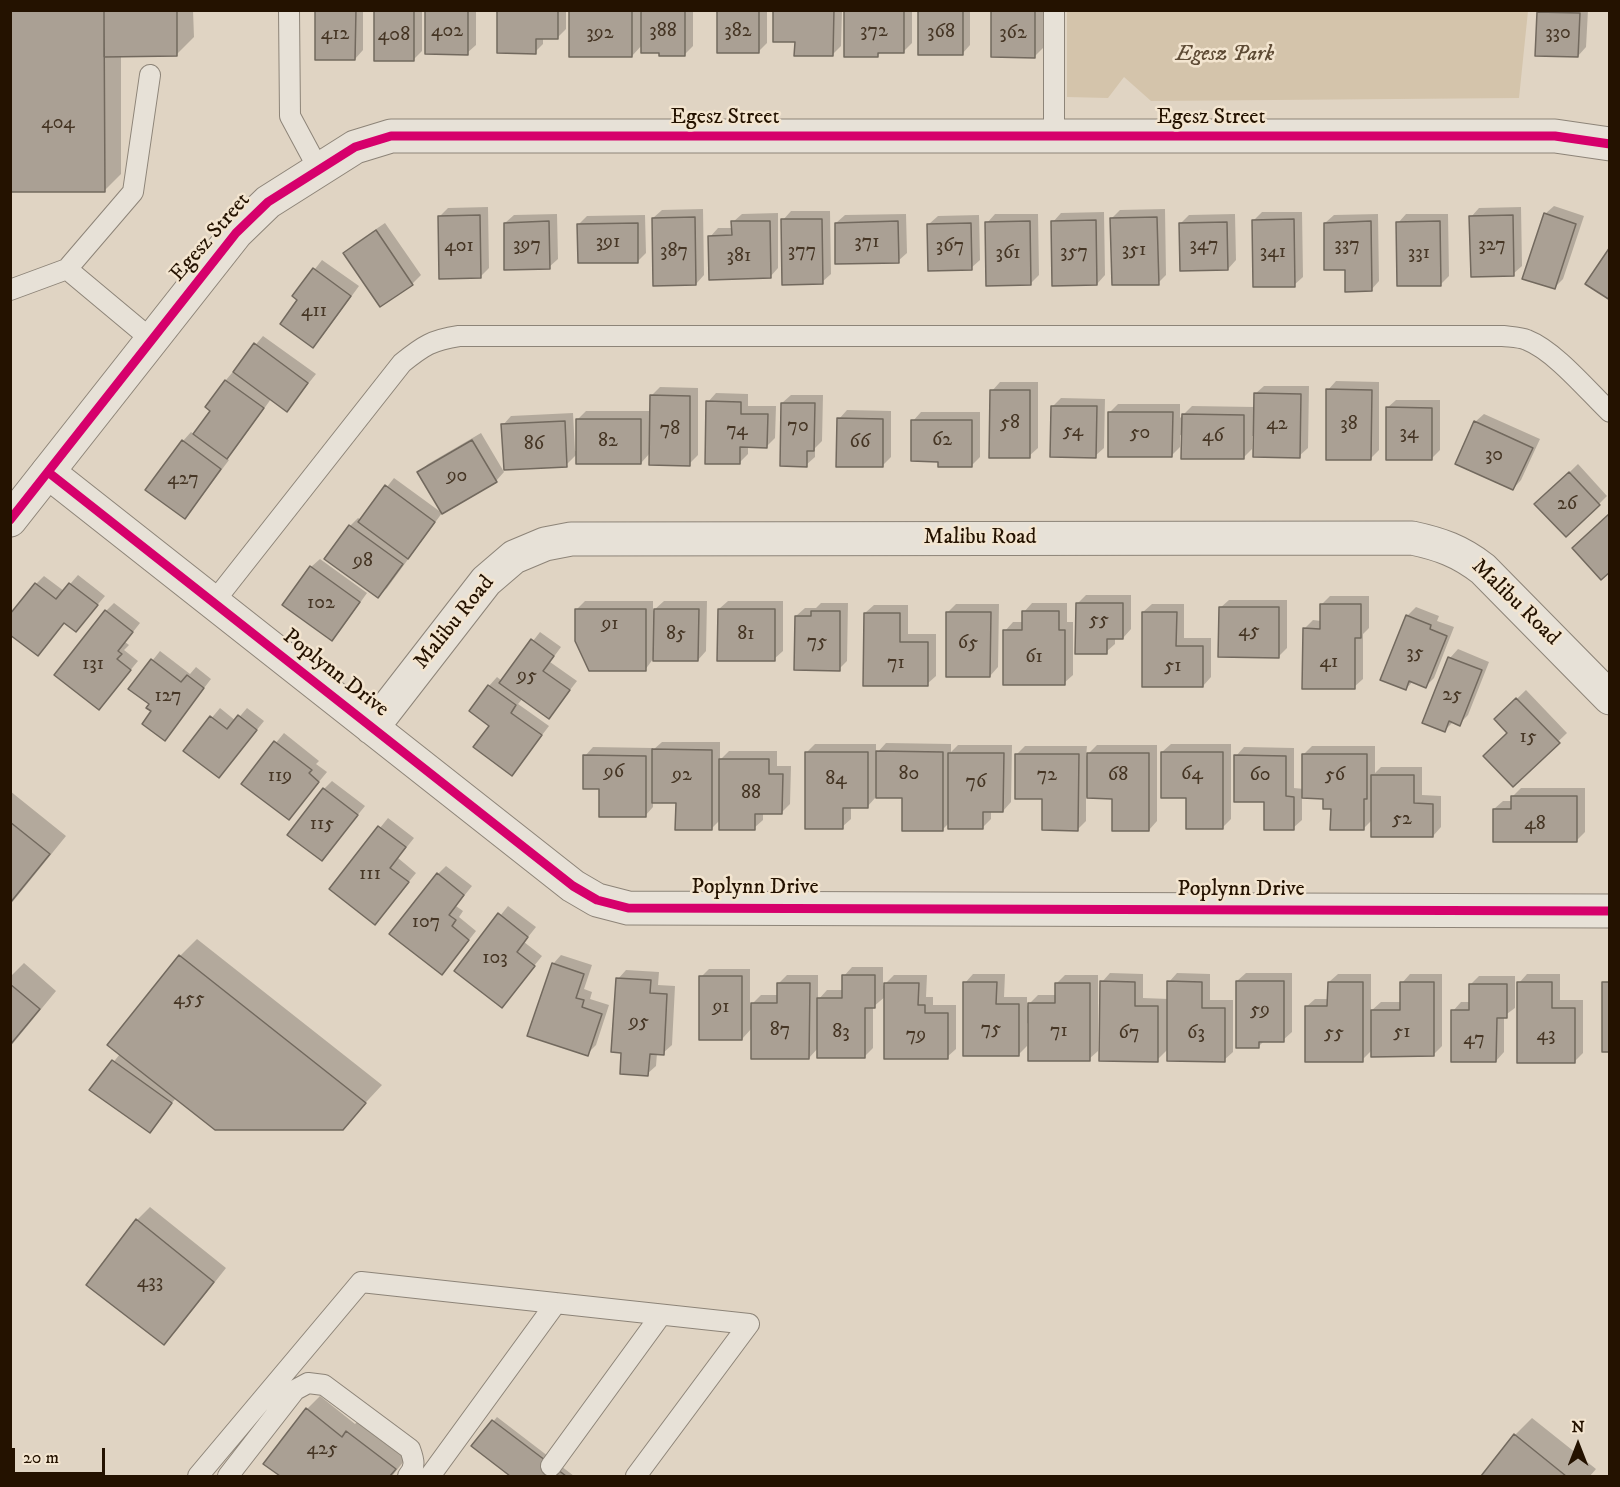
<!DOCTYPE html>
<style>
body{margin:0}
#map{position:relative;width:1620px;height:1487px;overflow:hidden;background:#e0d4c3;font-family:"IM FELL DW Pica",serif}
canvas{display:block}
.frame{position:absolute;inset:0;border:12px solid #241200;pointer-events:none}
.north{position:absolute;left:1548px;top:1415px;width:60px;height:60px;-webkit-text-stroke:4px #f3e5d0;paint-order:stroke;rotate:0deg;font-size:16px;font-weight:700;line-height:24px;text-align:center;color:#241200}
.north::after{content:'';display:block;margin:auto;width:21px;height:27px;background:#241200;clip-path:polygon(50% 0,100% 100%,50% 72%,0 100%)}
.scale{position:absolute;left:12px;top:1448px;width:93px;height:27px;box-sizing:border-box;border:3px solid #241200;border-top:0;padding-left:8px;font-size:18px;line-height:21px;white-space:nowrap;color:#241200;-webkit-text-stroke:4px #f3e5d0;paint-order:stroke}
</style>
<div id="map">
<canvas width="1620" height="1487"></canvas>
<div class="frame"></div>
<div class="north">N</div>
<div class="scale">20 m</div>
</div>
<script>
const context = document.querySelector('canvas').getContext('2d');
context.lineJoin = 'round';
function paint(path, color) { context.fillStyle = color; context.fill(path, 'evenodd'); }
function trace(path, color, width, dash) { context.strokeStyle = color; context.lineWidth = width; context.lineCap = dash ? 'butt' : 'round'; context.setLineDash(dash || []); context.stroke(path); }
function label(font, color, halo, rows, align = 'center') {
  context.font = font + ' "IM FELL DW Pica",serif'; context.lineWidth = 5; context.setLineDash([]); context.textBaseline = 'middle'; context.strokeStyle = halo; context.fillStyle = color; for (const [text, x, y, turn = 0] of rows) {
    context.save(); context.translate(x, y); context.rotate((+turn || 0) * Math.PI / 180); context.textAlign = isNaN(turn) ? turn : align; if (halo) context.strokeText(text, 0, 0); context.fillText(text, 0, 0); context.restore();
  }
}
paint(new Path2D(`
 M1067 11H1528L1519 98 1151 101 1124 77 1108 98 1067 97Z`), '#d4c4ab');
paint(new Path2D(`
 M10 10H193L194 37 176 55H121V174L104 191Z
 M317 10H363V50L355 59Z
 M375 10H422V51L414 59Z
 M427 10H476V45L467 53Z
 M498 10H566V29L557 38H543V44L535 52Z
 M640 10V13L643 10H693V46L684 55 660 51 642 45 632 56 570 11Z
 M718 10H767V43L759 51Z
 M774 10H842L841 46 833 54 796 41Z
 M847 10H912V43L904 51H882L878 55 846 12Z
 M920 10H970V45L962 54Z
 M993 10H1043V48L1035 56Z
 M1540 10H1588L1586 47 1578 56 1539 12Z
 M1554 206 1584 216 1563 279 1554 288 1545 214Z
 M488 207 489 268 480 277 439 217 448 208Z
 M1521 207 1522 266 1513 274 1471 217 1479 208Z
 M703 209 704 275 696 284 653 218 662 210Z
 M1165 209 1166 275 1158 283 1112 218 1120 210Z
 M791 211H830L831 274 822 282 783 220Z
 M1104 212 1105 275 1097 284 1053 222 1061 213Z
 M1262 212H1302L1303 277 1294 285 1253 221Z
 M778 213V268L770 277 710 237 718 228H733V222L742 214Z
 M557 214 558 259 549 267 505 223 514 215Z
 M906 214 907 253 898 261 836 223 845 215Z
 M995 214H1038L1039 275 1030 284 987 223Z
 M1235 214 1236 260 1228 269 1181 223 1189 215Z
 M1378 214 1379 281 1371 290 1346 268 1325 223 1334 215Z
 M1406 214H1448L1449 276 1441 284 1398 223Z
 M645 215 646 253 638 261 579 224 587 216Z
 M979 215 980 260 971 268 929 224 938 216Z
 M385 223 421 275 412 284 380 305 345 253 354 244Z
 M322 260 359 286 321 338 313 346 300 299 294 296Z
 M263 336 316 374 287 410 271 399 235 449 226 458 229 460 193 508 185 517 147 490 183 441 191 432 195 435 212 411 226 380Z
 M1336 381 1379 382V450L1370 459 1328 390Z
 M1000 382H1038V448L1029 456 992 391Z
 M1264 386H1309L1308 448 1299 456 1255 436H1252V449L1243 458 1180 435V447L1171 456 1110 412 1118 404H1180V418L1192 406 1255 407V394Z
 M660 387 698 388V455L689 464 650 453 641 463 577 454 566 465 503 425 511 416 573 413 575 451H577V420L586 411H651V396Z
 M716 393 748 394V406H776L775 438 767 446H748V454L739 463 708 402Z
 M791 395H823L822 441 815 448V457L806 465 782 403Z
 M1061 398 1105 399 1104 448 1095 456 1052 407Z
 M1396 400H1440V450L1431 459 1387 408Z
 M847 410 891 411V457L882 466 839 419Z
 M921 412H980V457L971 466 939 460 913 421Z
 M1484 414 1540 439 1521 480 1513 489 1475 422Z
 M481 433 504 472 496 481 419 472 428 464Z
 M1578 464 1607 496 1599 504H1537Z
 M394 478 442 513 387 588 378 596 350 526 358 518 361 520Z
 M320 559 367 593 340 631 332 639 311 567Z
 M78 575 105 596 76 630 65 621 38 654 36 584 44 576 64 591Z
 M1086 595H1131V629L1123 638H1115V644L1106 652 1077 604Z
 M1330 596H1369V628L1363 634V679L1354 687 1304 629 1313 620 1321 621V605Z
 M1229 600H1287V648L1279 656 1220 608Z
 M585 601H653V611L664 601H707L706 651 698 660 653 659 645 670 576 610Z
 M728 601H783V651L774 659 719 609Z
 M114 603 140 623 125 642 129 645 124 650 138 661 99 708 106 611Z
 M821 603H848L847 661 839 669 796 616 805 608H816Z
 M1032 603H1067V622H1073V675L1064 683 1005 631 1013 622H1024V612Z
 M956 604H999L998 667 990 676 948 612Z
 M1152 604H1184V638H1211V677L1203 686 1143 612Z
 M874 605H908V634H936V676L927 684 865 613Z
 M1416 607 1439 616 1437 621 1454 627 1434 678 1426 686 1413 681 1406 689 1407 616Z
 M540 632 561 647 550 662 577 681 549 717 523 698 518 704 549 726 512 774 491 725 489 686 497 677 502 681Z
 M1458 649 1489 662 1468 715 1459 724 1453 722 1445 730 1424 722 1450 658Z
 M160 651 190 674 196 667 211 679 165 739 151 704 130 689Z
 M1526 690 1567 733 1513 785 1509 733 1496 719Z
 M220 708 236 721 247 708 264 721 219 777 185 750Z
 M284 733 319 761 316 764 327 772 289 818 243 783Z
 M662 742H720V760L729 751H777V766H791L790 804 782 812H763V820L754 828 721 819 711 829 677 801H653V807L645 816 601 788 585 756 593 747 653 748V750Z
 M886 743 951 744V752L958 745H1012L1011 802 1003 811H991V819L982 828 949 823 942 830 904 797H876L867 807H851V819L842 827 807 752 815 744H876V754Z
 M1171 744H1231V819L1222 828 1188 796 1162 752Z
 M1097 745H1157V821L1149 830 1114 797H1086V821L1078 829 1043 797 1017 754 1025 746H1087L1086 756Z
 M1312 746H1375V773L1381 767H1422V795L1441 796V827L1433 836 1373 819 1363 829 1332 807 1325 797H1302V820L1293 828 1265 800 1236 756 1244 747 1294 748V788L1304 789V754Z
 M332 781 365 806 322 859 324 789Z
 M1521 788H1585V832L1576 841 1494 809 1503 801H1513V796Z
 M10 791 66 836 10 905Z
 M388 818 414 838 398 858 416 873 375 923 331 889Z
 M446 866 472 886 456 906 463 911 459 917 476 931 450 964 438 874Z
 M508 906 536 927 524 942 542 956 502 1006 456 971Z
 M197 939 382 1085 342 1128 176 1098 149 1131 91 1090 120 1054 109 1045 180 956Z
 M561 955 592 965 584 989 592 992 590 999 609 1005 596 1045 587 1054 553 964Z
 M24 963 56 991 10 1047V977Z
 M852 967H883V986L894 975H927L926 997H933V1005H956V1049L947 1057 886 996 873 1007V1048L864 1057 818 1048 809 1058 752 1028 742 1039 701 977 709 969H750V1006L761 995H778V984L787 975H818V1000L827 990H843L844 976Z
 M626 970 659 972 658 985 675 986 672 1045 663 1053H657L656 1066 647 1074 623 1051 618 979Z
 M1110 973 1143 974V998L1169 999V982L1177 973 1210 974V1000H1233V1052L1224 1060 1168 1049 1157 1060 1102 982Z
 M1246 973H1292V1032L1283 1040H1265L1258 1047 1237 981Z
 M973 974H1005L1004 997H1027V1006L1038 995H1057V983L1065 975H1098V1051L1089 1059 1027 1023V1046L1018 1055 965 983Z
 M1338 974H1371V1011L1381 1002H1402V983L1410 974H1442V1046L1433 1055 1372 1050 1362 1060 1306 1007 1315 999H1329V982Z
 M1527 974H1560V1000H1583V1053L1575 1061 1519 983Z
 M1479 976H1515V1008L1504 1016V1052L1496 1061 1453 1011 1461 1002H1471V984Z
 M150 1207 226 1268 177 1330 164 1343 137 1220Z
 M320 1396 355 1424 360 1419 408 1456 392 1476H282L265 1463 307 1409Z
 M497 1417 574 1476H513L473 1446Z
 M1532 1418 1596 1469 1590 1476H1483L1515 1435Z`), '#0003');
const building = new Path2D(`
 M10 10H104L105 192H10Z
 M104 10H177V56L104 57Z
 M315 10H356L355 60H315Z
 M374 10H414V61H374Z
 M425 10H468V55L425 54Z
 M497 10H558V39H536V54L497 53Z
 M641 10H685V56H659V53H641Z
 M717 10H759V53H717Z
 M773 10H834L833 56H794L795 42H773Z
 M918 10H963V55H918Z
 M991 10H1035V58L991 57Z
 M569 11H632V57H569Z
 M844 11H904V53H878V57H844Z
 M1537 12 1580 13 1578 57 1535 56Z
 M1544 213 1576 224 1555 289 1522 279Z
 M480 215 481 278 439 279 438 216Z
 M1513 215 1514 276 1471 277 1469 216Z
 M695 217 696 285 653 286 652 218Z
 M1157 217 1159 285H1112L1110 218Z
 M781 219H822L823 284 782 285Z
 M1294 219 1295 287H1253L1252 220Z
 M1096 220 1097 285 1052 286 1051 221Z
 M549 221 550 269 504 270V223Z
 M731 221H770L771 278 709 280 708 236 732 235Z
 M898 221 899 263 835 264V223Z
 M1030 221 1031 285 986 286 985 222Z
 M1371 221 1372 291 1345 292V270H1324V223Z
 M1440 221 1441 286H1397L1396 222Z
 M1227 222 1228 270 1180 271 1179 223Z
 M638 223V263H578L577 224Z
 M971 223 972 270 928 271 927 224Z
 M376 230 413 285 380 307 343 253Z
 M1610 247V300L1585 284Z
 M313 268 351 296 313 348 280 324 297 300 292 296Z
 M254 343 308 383 287 412 233 372Z
 M225 380 264 408 227 459 193 434 210 411 205 407Z
 M1326 389 1372 390 1371 460H1326Z
 M990 390H1030V458H989Z
 M1254 393 1301 394 1300 458 1253 457Z
 M650 395 690 396V466L649 465Z
 M706 401 741 402V414H768L767 448 740 447V464H705Z
 M781 403H815L814 451H807V467L780 466Z
 M1051 406H1097L1096 458 1050 457Z
 M1386 407 1432 408V460H1386Z
 M1108 412H1173L1172 457H1108Z
 M1182 414 1244 415V459H1181Z
 M837 418 883 419V467H836Z
 M576 419H641V464H576Z
 M911 420H972V467H938V462L911 461Z
 M565 421 567 467 504 470 501 424Z
 M1474 421 1533 448 1513 490 1455 464Z
 M182 440 221 469 185 519 145 490Z
 M472 440 497 482 442 514 417 472Z
 M1569 472 1600 505 1566 537 1534 504Z
 M385 485 435 522 408 559 358 522Z
 M1610 513V572L1601 580 1572 548Z
 M349 525 403 564 378 598 324 559Z
 M310 566 360 602 332 641 282 605Z
 M35 583 56 599 69 583 98 605 76 632 64 623 38 656 10 635V614Z
 M1076 603H1123V639H1107V654H1075Z
 M1320 604H1361V638H1355V689H1302L1303 628 1320 629Z
 M1219 607H1279V658L1218 657Z
 M575 609H646V671H589L575 641Z
 M654 609H699L698 661H653Z
 M718 609H775V661H717Z
 M105 610 133 632 118 651 122 654 117 659 131 670 99 710 54 675Z
 M811 611H840V671L794 670 795 616H811Z
 M1022 611H1059V630H1065V685H1003V630H1022Z
 M946 612H991L990 677H946Z
 M1142 612H1177L1176 646H1203V687H1142Z
 M864 613H900V642H928V686H863Z
 M1406 615 1431 625 1430 629 1447 636 1426 688 1409 681 1406 690 1380 680Z
 M531 639 554 656 543 671 570 690 549 719 499 683Z
 M1448 657 1482 670 1460 726 1449 721 1445 732 1422 723Z
 M151 659 181 682 187 675 204 688 165 741 142 724 151 711 146 708 149 704 128 689Z
 M488 685 516 705 511 713 542 735 512 776 473 747 489 726 469 711Z
 M1516 698 1560 743 1513 787 1483 756 1507 733 1494 719Z
 M238 715 257 730 219 778 183 751 210 716 227 729Z
 M274 741 312 770 309 773 319 782 289 820 241 784Z
 M652 749 712 750V830H675L676 803H652Z
 M876 751 943 752V831H902V798H876Z
 M805 752H868V808H843V829H805Z
 M1161 752H1223V829H1186V798H1161Z
 M948 753H1004L1003 812H983V829H948Z
 M1087 753H1149V831H1112V799L1087 798Z
 M1015 754H1079L1078 831 1042 830V799H1015Z
 M1302 754H1367V799H1364V830H1330L1331 809H1323V799L1302 798Z
 M583 755 646 756V817H599V789H583Z
 M1234 755 1286 756V796L1294 797V830H1264V802H1234Z
 M719 759H769V774H783L782 814H755V830H719Z
 M1371 775H1414V803L1433 804V837H1371Z
 M323 788 358 815 322 861 287 835Z
 M1511 796H1577V842H1493V809H1511Z
 M10 822 50 854 10 903Z
 M378 826 406 847 390 868 409 882 375 925 329 889Z
 M437 873 464 895 449 915 456 920 452 926 469 940 442 975 389 934Z
 M498 913 528 937 517 952 535 966 502 1008 454 971Z
 M179 955 366 1103 343 1130H215L107 1045Z
 M552 963 584 974 576 998 584 1000 582 1007 602 1014 588 1056 527 1036Z
 M842 975H875V1008H865V1058H817V998H842Z
 M699 976H742V1040H699Z
 M616 978 651 980 650 993 667 994 664 1055 650 1054 648 1076 620 1074 621 1053 611 1052Z
 M1100 981 1135 982V1006H1158V1062L1099 1061Z
 M1167 981 1202 982V1008H1225V1062L1167 1061Z
 M1236 981H1284V1042H1259V1048H1236Z
 M963 982H997L996 1004H1019V1056H963Z
 M1328 982H1363V1062H1305V1006H1327Z
 M1400 982H1434V1056L1371 1057V1010H1400Z
 M1517 982H1552V1008H1575V1063H1517Z
 M1602 982H1610V1052H1602Z
 M777 983H810L809 1059H751V1003H777Z
 M884 983H919L918 1005H925V1013H948V1059H884Z
 M1055 983H1090V1061H1028V1003H1055Z
 M10 984 40 1009 10 1045Z
 M1469 984H1507V1018H1497L1496 1062H1451V1010H1469Z
 M112 1060 172 1103 150 1133 89 1090Z
 M136 1219 214 1282 164 1345 86 1285Z
 M306 1408 342 1437 346 1431 396 1469 390 1476H280L263 1464Z
 M492 1420 566 1476H510L471 1446Z
 M1514 1434 1566 1476H1481Z`);
paint(building, '#aaa094');
trace(building, '#72695e', 1.5);
const service = new Path2D(`
 M289 10 290 116 319 170
 M150 75 133 192 67 269 152 340
 M1054 138V10
 M10 290 67 269
 M213 603 402 363C423 346 432 340 459 336H1503C1511 337 1520 337 1527 340 1555 351 1588 391 1610 412
 M551 1466 661 1315
 M198 1476 361 1282 749 1324
 M228 1476 295 1390 308 1383 324 1385 410 1449C414 1460 416 1467 408 1476
 M430 1476 556 1303
 M636 1476 749 1324`);
const minor = new Path2D(`
 M48 472 573 886 597 900 628 908 1610 911
 M372 728 486 581 514 557 545 544 571 539 1412 538C1440 544 1460 551 1483 569L1610 698`);
const tertiary = new Path2D(`
 M10 520 236 233 268 202 355 147 391 136H1555L1610 144`);
trace(service, '#8d8478', 22);
trace(minor, '#8d8478', 35);
trace(tertiary, '#8d8478', 35);
trace(service, '#e7e1d7', 20);
trace(minor, '#e7e1d7', 33);
trace(tertiary, '#e7e1d7', 33);
trace(new Path2D(`
 M48 472 573 886 597 900 628 908 1610 911
 M10 520 236 233 268 202 355 147 391 136H1555L1610 144`), '#d6006c', 9);
label('20px', '#463625', null, [
 ["402",447,32],
 ["388",663,32],
 ["382",738,32],
 ["372",874,32],
 ["368",941,33],
 ["392",600,34],
 ["362",1013,34],
 ["330",1558,34],
 ["412",335,35],
 ["408",394,36],
 ["404",58,124],
 ["391",608,243],
 ["371",867,243],
 ["397",527,246],
 ["347",1204,246],
 ["337",1347,246],
 ["327",1492,246],
 ["401",459,247],
 ["367",950,247],
 ["351",1134,251],
 ["387",674,252],
 ["377",802,252],
 ["357",1074,253],
 ["341",1273,253],
 ["361",1008,254],
 ["331",1419,254],
 ["381",739,257],
 ["411",314,312],
 ["58",1010,424],
 ["42",1277,425],
 ["38",1349,425],
 ["70",798,427],
 ["78",670,430],
 ["74",737,431],
 ["54",1073,432],
 ["50",1140,434],
 ["34",1409,434],
 ["46",1213,437],
 ["62",942,441],
 ["82",608,442],
 ["66",860,443],
 ["86",534,445],
 ["30",1494,456],
 ["90",457,477],
 ["427",183,480],
 ["26",1567,505],
 ["98",363,562],
 ["102",321,604],
 ["55",1099,621],
 ["91",610,625],
 ["45",1249,632],
 ["85",676,635],
 ["81",746,635],
 ["75",817,643],
 ["65",968,644],
 ["35",1415,654],
 ["61",1034,658],
 ["41",1329,663],
 ["71",896,664],
 ["131",93,665],
 ["51",1173,667],
 ["95",527,677],
 ["25",1452,696],
 ["127",168,697],
 ["15",1528,738],
 ["96",614,773],
 ["80",909,775],
 ["64",1192,775],
 ["92",682,776],
 ["72",1047,776],
 ["68",1118,776],
 ["60",1260,776],
 ["56",1335,776],
 ["119",280,777],
 ["84",836,780],
 ["76",976,783],
 ["88",751,794],
 ["52",1402,820],
 ["115",322,825],
 ["48",1535,825],
 ["111",370,875],
 ["107",426,923],
 ["103",495,959],
 ["455",189,1000],
 ["91",721,1008],
 ["59",1260,1011],
 ["95",639,1023],
 ["75",991,1030],
 ["87",780,1031],
 ["71",1059,1032],
 ["83",841,1033],
 ["51",1402,1033],
 ["67",1129,1034],
 ["63",1196,1034],
 ["55",1334,1034],
 ["79",916,1036],
 ["43",1546,1036],
 ["47",1474,1040],
 ["433",150,1283],
 ["425",322,1450]
]);
label('italic 22px', '#5e4b35', '#f3e5d0', [
 ["Egesz Park",1225,55]
]);
label('22px', '#241200', '#f3e5d0', [
 ["Egesz Street",725,118],
 ["Egesz Street",1211,118],
 ["Egesz Street",211,238,-49],
 ["Malibu Road",980,538],
 ["Malibu Road",1515,603,44],
 ["Malibu Road",455,623,-51],
 ["Poplynn Drive",335,674,38],
 ["Poplynn Drive",755,888],
 ["Poplynn Drive",1241,890]
]);
</script>
